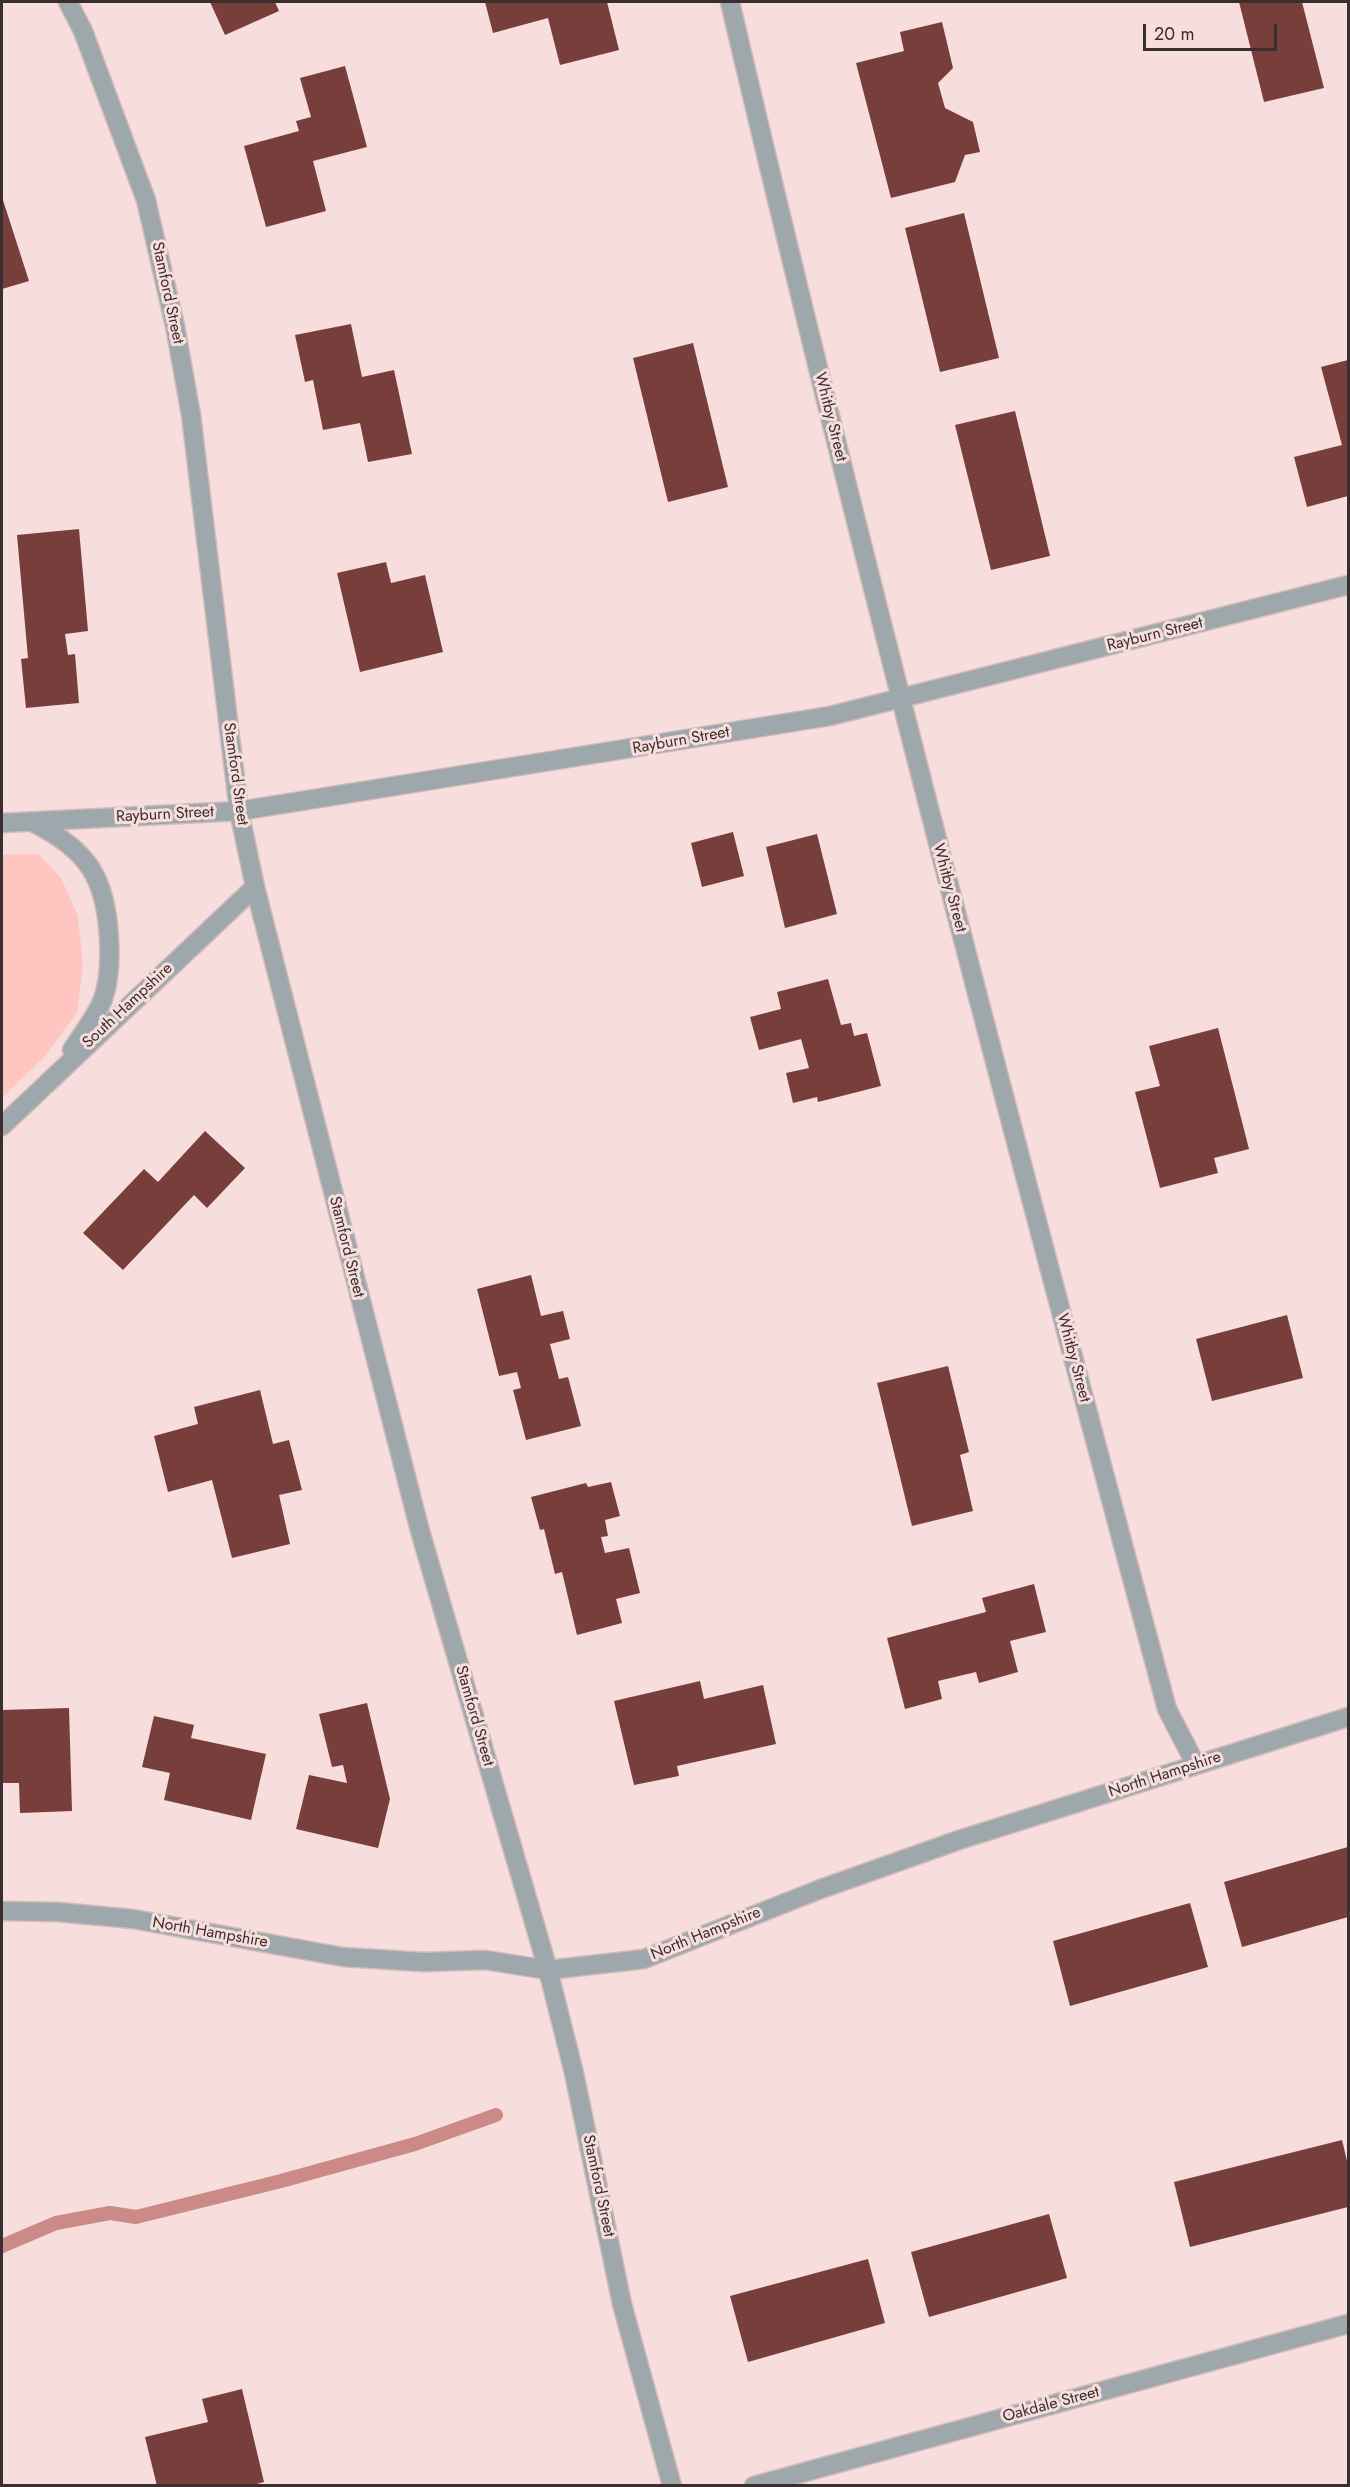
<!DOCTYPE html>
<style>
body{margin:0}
#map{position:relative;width:1350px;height:2487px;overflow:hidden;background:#f7dddc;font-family:Jost,sans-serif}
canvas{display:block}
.frame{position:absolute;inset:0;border:3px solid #392f2e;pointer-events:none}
.scale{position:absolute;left:1143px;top:24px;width:134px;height:27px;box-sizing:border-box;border:3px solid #392f2e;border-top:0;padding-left:8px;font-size:18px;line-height:21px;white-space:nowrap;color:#392f2e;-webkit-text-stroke:4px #f7dddc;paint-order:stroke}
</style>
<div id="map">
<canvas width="1350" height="2487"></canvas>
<div class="frame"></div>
<div class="scale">20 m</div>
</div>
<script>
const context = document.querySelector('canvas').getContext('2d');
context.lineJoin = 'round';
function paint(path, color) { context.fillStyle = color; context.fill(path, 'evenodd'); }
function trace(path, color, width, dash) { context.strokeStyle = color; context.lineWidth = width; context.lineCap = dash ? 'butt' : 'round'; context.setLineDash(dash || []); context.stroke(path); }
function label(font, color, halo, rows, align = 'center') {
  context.font = font + ' Jost,sans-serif'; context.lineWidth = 6; context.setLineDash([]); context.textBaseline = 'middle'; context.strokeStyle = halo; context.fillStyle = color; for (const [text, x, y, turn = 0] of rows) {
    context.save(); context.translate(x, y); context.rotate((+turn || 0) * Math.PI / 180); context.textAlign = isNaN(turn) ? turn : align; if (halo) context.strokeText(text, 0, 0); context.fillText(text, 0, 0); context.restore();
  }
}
paint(new Path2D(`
 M38 854 61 878 78 916 83 966 77 1013 45 1056 2 1098V855Z`), '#fec5c1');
trace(new Path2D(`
 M2 2246 56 2223 110 2213 136 2217 281 2181 415 2144 496 2115`), '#cb8a86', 14);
paint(new Path2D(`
 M210 2H275L279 11 225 35Z
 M485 2H607L619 50 560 65 548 18 493 33Z
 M1239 2H1302L1324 88 1264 102Z
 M942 22 953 68 938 83 945 108 973 122 980 152 965 155 955 182 891 198 856 63 904 51 900 32Z
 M345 66 367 147 313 161 326 211 266 227 244 146 299 131 296 121 311 117 300 78Z
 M2 197 29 281 2 289Z
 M964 213 999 358 940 372 905 228Z
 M351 324 362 377 394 370 412 454 368 462 360 423 323 430 313 380 305 382 295 335Z
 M693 343 728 487 668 502 633 358Z
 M1348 360V496L1307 507 1294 457 1342 445 1321 367Z
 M1015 411 1050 556 991 570 955 425Z
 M79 529 88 631 65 634 68 655 75 654 79 703 26 708 21 659 28 658 17 535Z
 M386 562 391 583 425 575 443 652 360 672 337 573Z
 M733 832 744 876 702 887 691 843Z
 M817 834 837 914 785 928 766 847Z
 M828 979 841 1025 851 1023 854 1036 867 1033 881 1086 818 1102 817 1097 793 1103 786 1073 809 1068 801 1039 759 1050 750 1017 781 1009 777 992Z
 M1218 1028 1249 1149 1214 1158 1218 1173 1160 1188 1135 1092 1160 1086 1149 1046Z
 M205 1131 245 1168 207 1208 194 1195 123 1270 83 1233 144 1169 158 1182Z
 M531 1275 541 1316 563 1311 570 1339 550 1344 559 1379 568 1377 581 1426 526 1440 513 1390 521 1388 517 1372 499 1376 477 1289Z
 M1287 1315 1303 1378 1212 1401 1196 1339Z
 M948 1366 969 1452 960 1455 973 1511 912 1526 877 1383Z
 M260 1390 273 1444 289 1440 302 1490 279 1495 290 1544 232 1558 212 1480 168 1492 154 1436 198 1424 194 1407Z
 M611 1482 620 1516 605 1520 608 1536 601 1537 605 1553 629 1548 640 1593 616 1599 622 1623 577 1635 562 1572 555 1574 544 1529 540 1530 531 1497 586 1483 588 1487Z
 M1034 1584 1046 1632 1010 1641 1018 1672 979 1683 976 1672 938 1681 942 1699 905 1709 887 1638 986 1612 982 1598Z
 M700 1681 704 1699 763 1685 776 1744 677 1766 679 1776 634 1785 614 1701Z
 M367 1703 390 1799 378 1848 296 1829 309 1775 347 1783 343 1765 332 1767 319 1714Z
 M69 1708 72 1811 20 1813 19 1783H2V1710Z
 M154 1716 194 1725 191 1738 266 1754 251 1820 164 1800 170 1773 142 1767Z
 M1348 1847V1917L1242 1947 1224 1882Z
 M1190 1903 1208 1967 1070 2006 1053 1941Z
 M1342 2140 1348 2165V2207L1190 2247 1174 2182Z
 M1049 2214 1067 2278 929 2317 911 2252Z
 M868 2259 885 2323 748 2362 730 2296Z
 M242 2389 264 2482 249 2486H157L145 2437 208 2422 202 2399Z`), '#783e3c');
const minor = new Path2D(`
 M68 2 83 31 146 200 175 326 191 415 239 811 255 887 420 1531 548 1970 574 2073 622 2304 672 2486
 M730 2C864 574 1015 1142 1167 1709L1196 1765
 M2 823 239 811 830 716 1348 585
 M34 823C88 850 106 878 109 939 110 958 110 980 103 999 96 1017 82 1034 72 1050
 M2 1126 255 887
 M2 1911 58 1912 133 1919 343 1957 424 1962 485 1960 548 1970 644 1959 818 1890 959 1840 1348 1717
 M754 2486 1348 2324`);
trace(minor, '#d1bab9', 21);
trace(minor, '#9da7ac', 18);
label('16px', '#392f2e', '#f7dddc', [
 ["Stamford Street",167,293,78],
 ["Whitby Street",830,417,76],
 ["Rayburn Street",1155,635,-14],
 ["Rayburn Street",681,741,-10],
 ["Stamford Street",235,774,82],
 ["Rayburn Street",165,815,-3],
 ["Whitby Street",949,888,75],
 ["South Hampshire",128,1006,-43],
 ["Stamford Street",346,1247,76],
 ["Whitby Street",1073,1358,75],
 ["Stamford Street",474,1716,74],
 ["North Hampshire",1165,1775,-18],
 ["North Hampshire",210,1933,10],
 ["North Hampshire",706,1934,-22],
 ["Stamford Street",598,2186,78],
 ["Oakdale Street",1051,2405,-15]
]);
</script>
